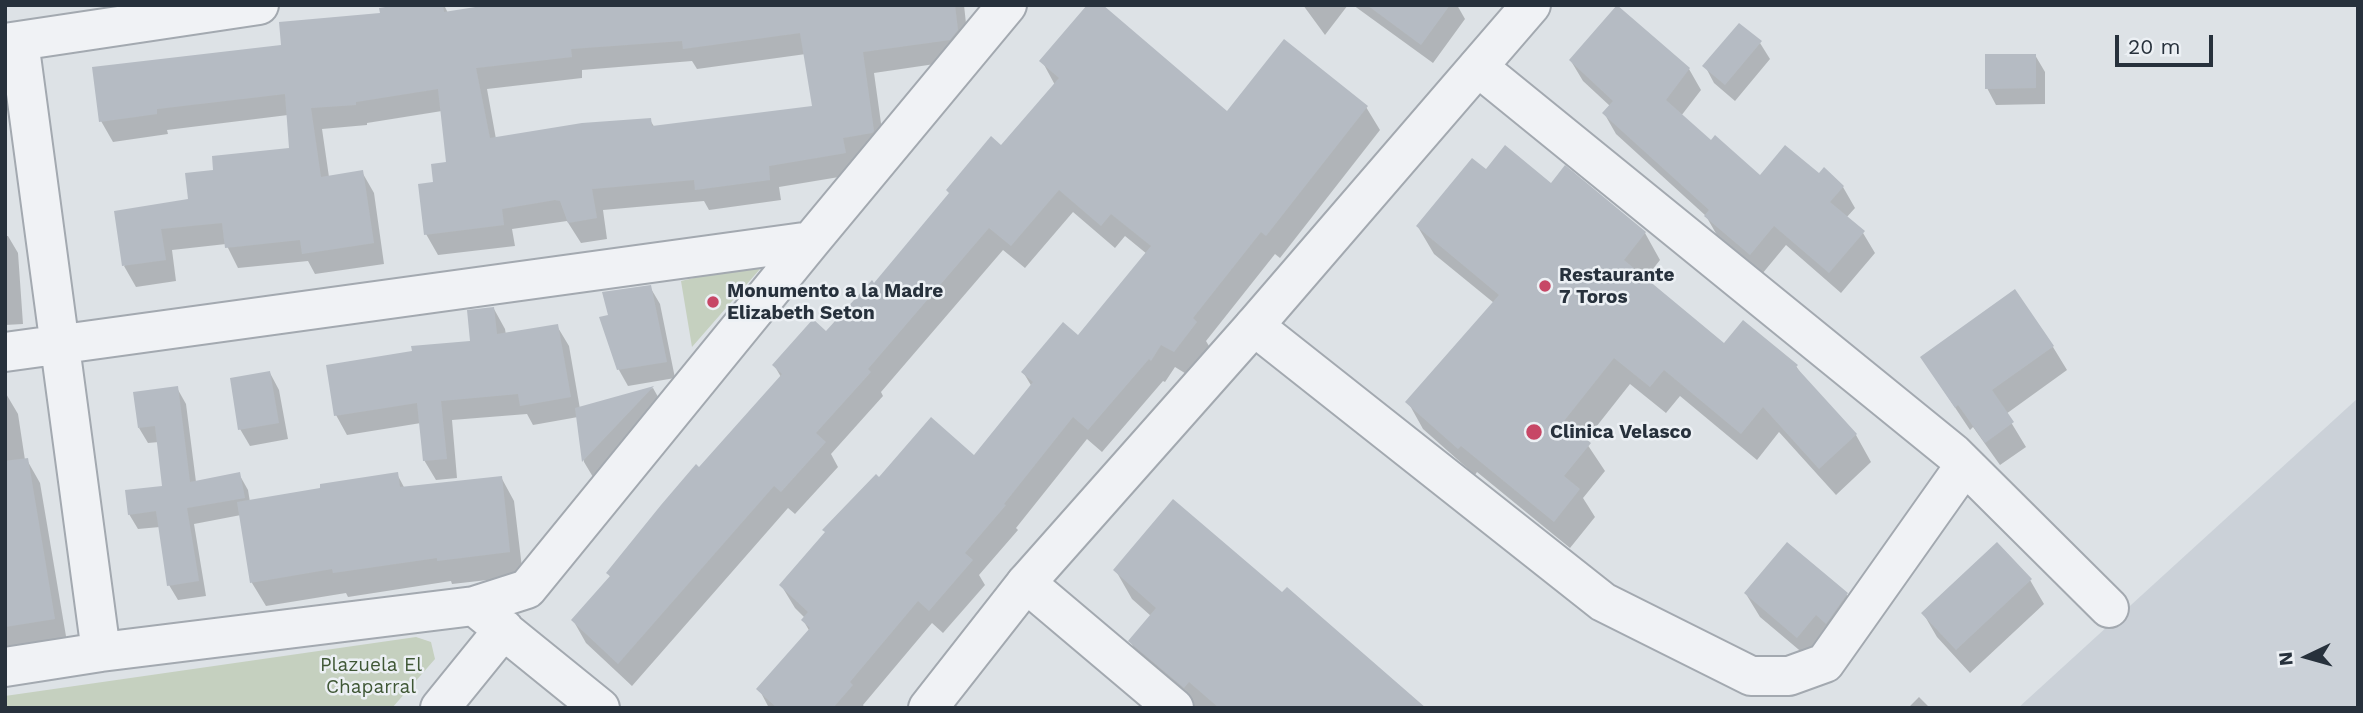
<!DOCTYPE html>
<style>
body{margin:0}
#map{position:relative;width:2363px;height:713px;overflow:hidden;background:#dde2e6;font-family:"Work Sans",sans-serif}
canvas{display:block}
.frame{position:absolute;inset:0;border:7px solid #27313c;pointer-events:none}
.north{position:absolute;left:2272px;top:622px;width:70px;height:70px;-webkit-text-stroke:5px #ecf0f4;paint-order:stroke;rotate:265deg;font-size:19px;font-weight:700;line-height:28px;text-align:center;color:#27313c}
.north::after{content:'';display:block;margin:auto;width:24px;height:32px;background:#27313c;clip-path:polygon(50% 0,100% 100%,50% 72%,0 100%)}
.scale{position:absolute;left:2115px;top:35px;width:98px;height:32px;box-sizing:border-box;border:4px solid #27313c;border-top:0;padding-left:9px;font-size:21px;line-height:24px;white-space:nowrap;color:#27313c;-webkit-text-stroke:5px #ecf0f4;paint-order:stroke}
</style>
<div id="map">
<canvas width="2363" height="713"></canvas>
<div class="frame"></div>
<div class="north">N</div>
<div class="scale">20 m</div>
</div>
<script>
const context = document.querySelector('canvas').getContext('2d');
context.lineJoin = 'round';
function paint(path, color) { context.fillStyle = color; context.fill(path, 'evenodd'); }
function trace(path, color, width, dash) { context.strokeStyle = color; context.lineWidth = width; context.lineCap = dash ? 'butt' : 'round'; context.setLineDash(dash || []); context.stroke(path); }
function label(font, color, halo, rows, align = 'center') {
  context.font = font + ' "Work Sans",sans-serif'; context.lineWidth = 5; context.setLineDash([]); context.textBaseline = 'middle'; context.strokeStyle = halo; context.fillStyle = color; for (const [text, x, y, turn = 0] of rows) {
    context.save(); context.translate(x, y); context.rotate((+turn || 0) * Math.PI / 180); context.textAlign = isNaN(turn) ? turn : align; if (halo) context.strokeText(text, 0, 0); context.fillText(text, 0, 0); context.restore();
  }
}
paint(new Path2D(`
 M2358 398V708H2018Z`), '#cbd1d8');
paint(new Path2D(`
 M767 261 692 347 681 281Z
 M416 637 431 642 435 659 392 708H5V696Z`), '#c5d0bf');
paint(new Path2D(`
 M409 5H444L448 13 493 5H964L969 51 962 60 874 73 885 152 854 159 857 174 779 187 781 200 709 210 704 201 603 210 607 239 581 243 567 221 512 229 515 246 438 255 426 234 435 184 448 164 442 111 367 123V125L322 129 329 177 362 172 374 193 384 264 315 274 308 261 238 268 226 244 172 250 176 281 136 287 124 266 215 172 291 149 288 115 167 130 168 134 113 142 101 121 282 46ZM806 54 814 107 655 128 650 120 496 139 487 89 582 78V70L692 61 697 69Z
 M1303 5H1348L1325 35Z
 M1353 5H1457L1465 19 1433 63Z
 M1760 43 1770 59 1735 101 1714 83 1705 66Z
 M2035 55 2045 72V104L1996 105 1987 88Z
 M1042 61 1227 114 1366 107 1380 130 1280 258 1275 254 1206 341 1209 346 1188 375 1175 367 1165 382 1163 381 1102 452 1087 439 1016 528 1018 530 979 575 985 585 943 633 932 623 863 705 865 708H769L759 689 810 632 803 620 805 618 795 608 781 585 879 479 974 458 1032 387 1023 372 1079 338 1147 254 1125 236 1115 248 1073 212 1025 268 1003 250 881 392 883 396 831 454 838 467 795 514 788 508 632 686 586 643 573 620 611 578 608 573 781 377 774 365 827 334 1002 148 1055 85Z
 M1571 61 1689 69 1701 90 1681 116 1711 143 1760 177 1819 176 1843 187 1855 208 1846 218 1863 233 1875 253 1841 293 1786 245 1762 274 1718 237 1706 216 1616 134 1604 113 1610 106 1583 81Z
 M1487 172 1551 185 1645 233 1660 260 1645 279 1725 345 1796 366 1802 375 1856 435 1871 462 1836 495 1779 432 1757 460 1680 396 1666 413 1630 384 1585 441 1605 471 1583 498 1595 517 1570 548 1477 472 1475 475 1423 429 1408 402 1494 303 1434 254 1418 227Z
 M5 236H8L18 253 23 324 5 325Z
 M650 287 660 304 675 378 628 386 619 370 610 317Z
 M494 309 505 329 506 335 557 326 569 346 580 409 653 388 662 404 593 477 584 462 578 417 533 425 527 414 452 420 457 478 436 480 424 460 421 423 347 435 336 415 471 342Z
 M2053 347 2067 370 2006 414 2026 447 2000 465 1973 427 1970 430 1922 358Z
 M270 373 279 390 288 439 250 446 240 429Z
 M177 388 186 404 196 482 239 474 248 490 250 502 397 474 405 489 501 477 514 501 523 576 452 584 451 581 348 597 346 593 266 606 252 583 241 515 194 524 206 596 178 600 169 585 160 527 138 529 129 514 164 487 159 442 148 443 139 428Z
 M5 392 18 414 25 460H27L40 483 67 642 5 652Z
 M1116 571 1282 595 1423 708H1192L1147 670 1130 641 1151 616 1132 599Z
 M2030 580 2044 604 1970 673 1937 637 1923 613Z
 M1746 594H1846L1860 618 1811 660 1760 617Z
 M1919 697 1930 708H1908Z`), '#0003');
paint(new Path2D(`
 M398 5H443L444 12 488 5H955L958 30 950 40 863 52 874 131 872 133 843 138 846 153 769 166 770 180 695 190 694 180 592 189 597 218 568 223 560 201 555 200 502 209 504 225 424 235 418 184 433 182 431 164 446 162 438 89 356 102V105L311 108 321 177 363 170 374 243 302 254 300 240 225 248 222 223 161 229 166 260 122 266 114 211 188 199 185 173 213 170 212 156 289 148 285 94 157 109V114L99 122 92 67 281 45 279 22 380 13 379 8ZM800 33 812 106 652 126 651 118 582 123 490 138 476 68 572 57 571 49 682 41 683 49Z
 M1087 5H1103L1227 111 1284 39 1368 106 1266 236 1261 232 1193 318 1197 322 1174 352 1161 345 1151 361 1149 359 1088 430 1073 417 1004 504 1006 505 965 553 973 560 929 611 918 601 850 682 853 685 833 708H777L756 689 810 628 801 620 808 612 779 585 825 532 822 530 876 474 879 477 931 417 974 455 1033 382 1021 372 1063 322 1078 335 1151 246 1111 214 1101 226 1059 190 1011 246 989 228 868 369 871 372 816 433 826 442 781 492 774 486 618 664 571 620 610 576 606 573 661 505 696 464 699 467 782 374 772 365 813 319 826 331 872 280 874 283 949 193 946 190 991 136 1001 145 1059 78 1039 61Z
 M1367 5H1450L1421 45Z
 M1617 5 1690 68 1666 100 1711 140 1715 135 1760 175 1785 145 1819 173 1824 167 1844 186 1830 202 1865 231 1829 273 1774 226 1750 255 1704 216 1709 210 1602 113 1613 101 1569 60Z
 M1739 23 1762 41 1725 85 1702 66Z
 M1985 54H2036V88L1985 89Z
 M1505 145 1551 183 1565 165 1646 232 1624 260 1724 343 1743 320 1798 365 1796 367 1857 434 1819 469 1763 407 1741 434 1664 370 1650 387 1614 358 1564 421 1591 443 1564 476 1580 489 1554 522 1461 446 1458 449 1405 402 1499 295 1416 226 1472 158 1486 169Z
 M651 285 667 362 617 370 599 317 608 315 602 292Z
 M2015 289 2054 346 1992 390 2014 422 1985 443 1958 405 1955 408 1920 357Z
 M494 307 497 334 558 324 571 397 520 406 518 394 441 401 447 459 423 461 417 403 334 416 326 365 412 351 411 346 470 341 467 310Z
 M270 371 279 423 238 430 230 378Z
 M178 386 190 482 240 472 245 498 187 508 199 581 167 586 156 511 128 515 125 490 162 486 155 426 138 428 133 392Z
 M654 386 582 462 575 408Z
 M28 458 55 619 5 627V461Z
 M398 472 400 487 502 476 510 552 437 561V558L333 573 332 569 250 583 237 502 320 488V484Z
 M1173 499 1282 592 1287 587 1426 708H1219L1189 682 1184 688 1128 641 1156 608 1113 570Z
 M1787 542 1848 593 1826 624 1816 615 1797 638 1744 593Z
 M1997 542 2032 579 1956 650 1921 613Z`), '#b5bbc3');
const minor = new Path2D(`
 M19 41 101 652
 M5 43 259 5
 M1478 67 1953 453 2109 608
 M1254 326 1603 602 1751 676H1789L1825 663 1965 465
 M5 352 811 241
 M1026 583 1174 708
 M474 606 600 708
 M5 667 101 652 474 606 527 589 811 241 1007 5
 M440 708 504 629`);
const tertiary = new Path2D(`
 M928 708 1026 583 1254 326 1531 5`);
trace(minor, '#a3a9b0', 42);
trace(tertiary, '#a3a9b0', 42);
trace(minor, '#f0f2f5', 38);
trace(tertiary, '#f0f2f5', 38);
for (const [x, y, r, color] of [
 [1545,286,7,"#c74766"],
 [713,302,7,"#c74766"],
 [1534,432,9,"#c74766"]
]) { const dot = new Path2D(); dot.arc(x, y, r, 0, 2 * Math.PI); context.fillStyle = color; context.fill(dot); trace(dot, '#ecf0f4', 2.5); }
label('bold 19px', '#27313c', '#ecf0f4', [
 ["Restaurante",1559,275],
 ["7 Toros",1559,297],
 ["Monumento a la Madre",727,291],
 ["Elizabeth Seton",727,313],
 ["Clinica Velasco",1550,432]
], 'left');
label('19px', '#3f5735', '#ecf0f4', [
 ["Plazuela El",371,665],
 ["Chaparral",371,687]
]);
</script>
